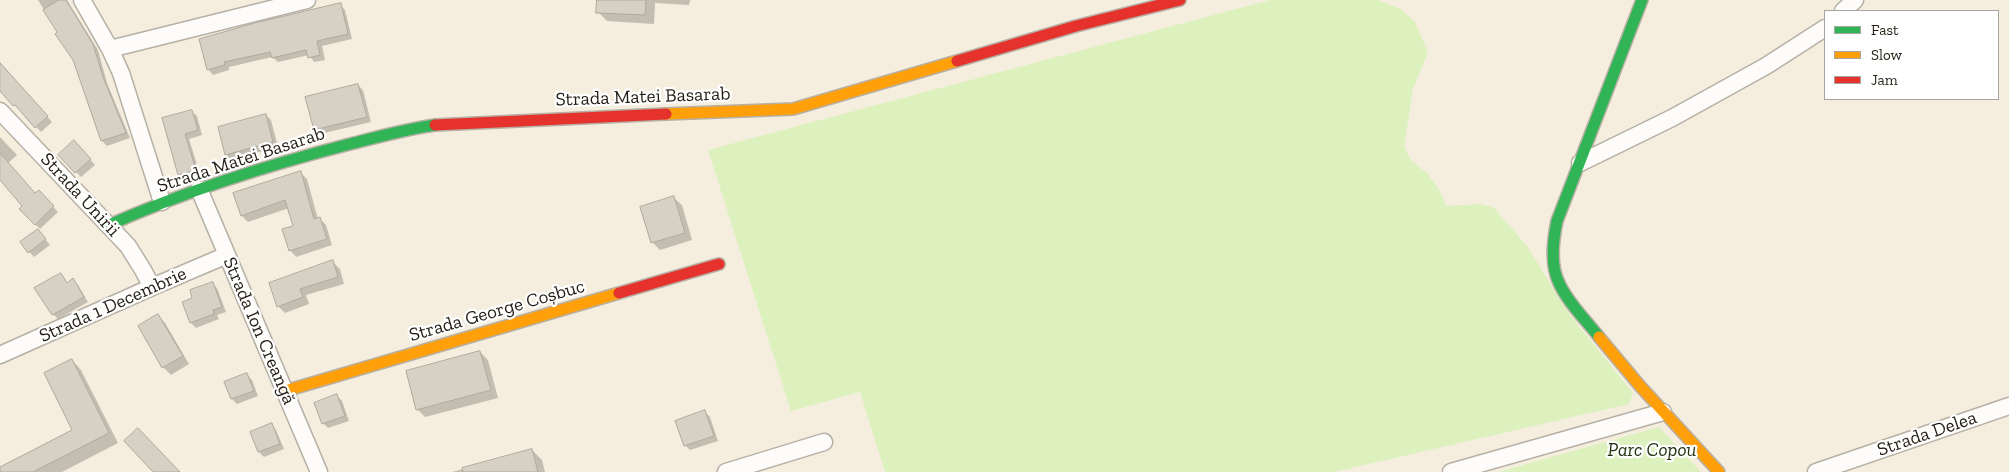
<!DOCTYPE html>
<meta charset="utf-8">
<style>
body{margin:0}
#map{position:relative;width:2009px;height:472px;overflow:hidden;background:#f5eedf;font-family:"Zilla Slab",serif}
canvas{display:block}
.legend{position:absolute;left:1824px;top:10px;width:175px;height:90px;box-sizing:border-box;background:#fff;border:1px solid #a6a5a1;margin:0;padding:6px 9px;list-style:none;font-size:15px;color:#211d13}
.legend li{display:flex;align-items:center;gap:10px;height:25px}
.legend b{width:25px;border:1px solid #a6a5a1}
</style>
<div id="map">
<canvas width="2009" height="472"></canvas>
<ul class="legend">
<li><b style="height:6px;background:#30b455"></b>Fast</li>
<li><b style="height:6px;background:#ff9f0a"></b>Slow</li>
<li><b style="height:6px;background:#e5322d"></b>Jam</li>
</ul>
</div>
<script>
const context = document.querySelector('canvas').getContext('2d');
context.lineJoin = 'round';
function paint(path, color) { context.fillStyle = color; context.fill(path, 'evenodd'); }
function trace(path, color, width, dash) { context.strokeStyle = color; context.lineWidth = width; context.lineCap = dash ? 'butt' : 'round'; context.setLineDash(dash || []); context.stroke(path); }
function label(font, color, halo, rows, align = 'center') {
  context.font = font + ' "Zilla Slab",serif'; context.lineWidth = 4.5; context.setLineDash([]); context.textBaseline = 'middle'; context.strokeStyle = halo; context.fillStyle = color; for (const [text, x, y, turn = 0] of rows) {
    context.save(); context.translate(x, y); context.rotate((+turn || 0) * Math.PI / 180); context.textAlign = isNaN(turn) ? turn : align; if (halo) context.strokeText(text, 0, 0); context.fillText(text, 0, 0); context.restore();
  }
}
paint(new Path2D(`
 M1270 0H1377L1401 9 1415 22 1428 53 1413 89 1404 147 1411 160 1428 174 1441 193 1446 206 1481 204 1494 208 1527 246 1570 315 1633 393 1629 404 1334 472H885L860 392 791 411 708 150Z
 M1659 427 1701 472H1498Z`), '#dcf1bd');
paint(new Path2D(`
 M38 0H67L98 50 107 83 130 138 107 146 102 141 74 59Z
 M595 0H690L689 5 655 3 654 24 607 21 598 12V0Z
 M340 5 345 10 352 39 322 46 325 60 314 62 309 55 278 62 272 57 229 67V70L213 75 208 69Z
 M0 62 52 122 41 132 0 89Z
 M358 85 363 90 371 122 320 134 315 129Z
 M191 111 197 116 202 135 189 139 200 174 184 179 179 174 163 119Z
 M266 115 271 120 278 147 231 160 226 155 220 128Z
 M0 137 17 155 8 163 36 195 39 192 58 212 40 229 21 210 24 207 0 178Z
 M79 147 95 165 81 177 60 155Z
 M301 173 307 179 318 219H320L326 225 332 245 296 257 290 250 294 226 289 208 248 222 242 216Z
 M674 198 682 205 692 240 660 250 652 242Z
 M42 235 50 245 34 257 22 243Z
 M333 262 340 269 344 284 306 295 309 304 285 313 278 306Z
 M60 275 68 284 73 280 78 285 88 302 58 319 53 314Z
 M212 283 217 288 226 312 217 315 219 319 196 328 191 323 194 299Z
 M158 315 165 323 189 364 171 375 163 367Z
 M480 352 488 360 498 398 425 417 417 409Z
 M72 360 81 370 118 443 62 472H0V468L74 431Z
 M247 375 252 380 258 396 237 404 232 399 226 383Z
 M337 396 342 401 349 421 328 428 323 423Z
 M705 412 710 417 718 441 690 450 685 445Z
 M271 424 276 430 284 449 264 457 259 452 251 432Z
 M532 450 542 460 545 472H452Z`), '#0003');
const building = new Path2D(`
 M59 0H66L93 44 103 77 126 133 101 141 73 60 55 34 57 32 43 10Z
 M597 0H646L645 15 596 13Z
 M341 3 348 34 317 41 320 55 308 58 306 50 272 58 270 52 224 62 225 65 207 70 199 39 255 23Z
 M0 63 48 116 35 128 15 105 13 106 0 91Z
 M358 84 367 117 314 130 305 97Z
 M192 110 198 130 185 134 196 170 178 175 162 118Z
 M266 114 273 142 225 155 218 127Z
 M74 140 91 159 75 173 58 155Z
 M0 153 35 193 39 190 54 206 35 225 19 209 22 206 0 180Z
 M301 171 314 219 320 217 327 239 289 251 282 229 293 226 285 200 241 216 233 193Z
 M674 196 685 233 651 243 640 207Z
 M38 229 46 239 28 253 20 242Z
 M333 260 338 277 300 289 303 297 277 307 269 283Z
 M61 273 67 283 73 278 84 297 52 315 34 288Z
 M213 282 222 307 213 310 214 314 190 323 182 302 192 298 190 290Z
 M158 314 183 356 162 368 138 326Z
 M480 351 491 390 416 410 406 371Z
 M72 359 109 433 33 472H0V467L72 430 44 373Z
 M247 373 254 391 231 399 224 382Z
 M337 394 345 416 322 424 314 403Z
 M705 410 714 436 684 446 675 421Z
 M272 423 280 444 258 452 250 432Z
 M138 428 180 472H153L124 441Z
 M532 449 538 472H463L462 468Z`);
paint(building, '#d7d0c5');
trace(building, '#aea89d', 1);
const street = new Path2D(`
 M82 0 110 49 121 73 162 202
 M1843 11 1855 0
 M110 49 307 0
 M0 111 128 246 143 270 152 287
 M1580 163 1672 118 1766 66 1825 28
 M199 189 319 472
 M0 355 152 287 227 255
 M726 472 824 442
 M1451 472 1663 412
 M1816 472 2009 406`);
const fast = new Path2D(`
 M109 225C186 191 268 165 350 144 378 137 406 129 435 125
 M1599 337C1586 320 1568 303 1559 283 1550 265 1553 240 1557 221L1642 0`);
const slow = new Path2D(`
 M666 114 793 109 957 61
 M1599 337 1640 386 1719 472
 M285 391 619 293`);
const jam = new Path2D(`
 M957 61 1076 26 1180 0
 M435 125 666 114
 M619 293 719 264`);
trace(street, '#b6b0a5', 19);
trace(fast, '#b6b0a5', 14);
trace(slow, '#b6b0a5', 14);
trace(jam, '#b6b0a5', 14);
trace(street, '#fefcfa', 16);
trace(fast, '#30b455', 11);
trace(slow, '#ff9f0a', 11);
trace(jam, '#e5322d', 11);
label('19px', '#211d13', '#fff', [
 ["Strada Matei Basarab",643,97,-2],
 ["Strada Matei Basarab",241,160,-18],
 ["Strada Unirii",80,195,47],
 ["Strada 1 Decembrie",113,305,-24],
 ["Strada George Coșbuc",497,311,-16],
 ["Strada Ion Creangă",259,331,67],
 ["Strada Delea",1927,434,-19]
]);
label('italic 19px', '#223410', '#fff', [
 ["Parc Copou",1652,451]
]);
</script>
